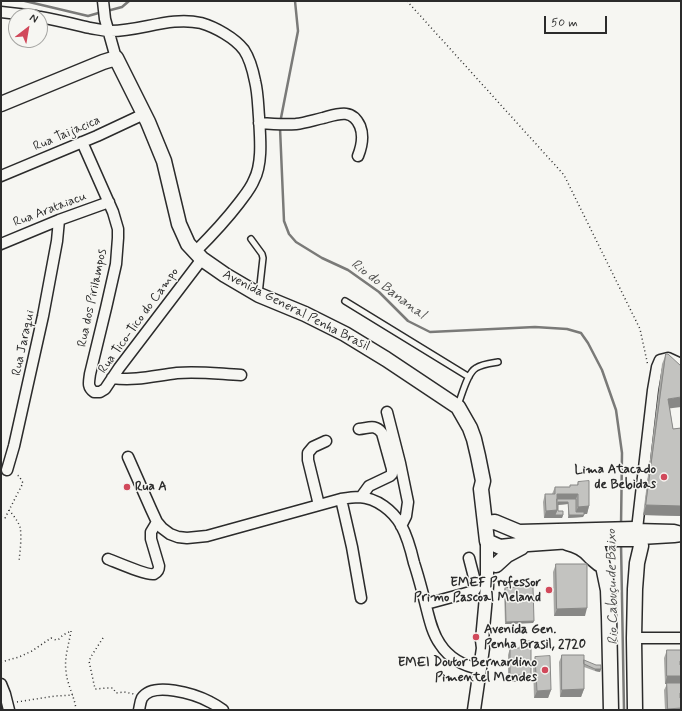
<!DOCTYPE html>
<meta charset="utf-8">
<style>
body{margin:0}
#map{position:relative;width:682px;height:711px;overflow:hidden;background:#f6f6f2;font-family:Mynerve,sans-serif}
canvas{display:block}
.frame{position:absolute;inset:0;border:2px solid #2b2b2b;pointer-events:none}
.north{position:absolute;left:8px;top:8px;width:40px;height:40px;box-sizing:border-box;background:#f6f6f2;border:1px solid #a5a5a2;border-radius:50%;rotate:31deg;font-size:11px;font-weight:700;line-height:16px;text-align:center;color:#2b2b2b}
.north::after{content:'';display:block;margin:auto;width:14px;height:18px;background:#d1495b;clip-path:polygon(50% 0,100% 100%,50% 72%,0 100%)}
.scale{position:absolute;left:544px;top:16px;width:63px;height:18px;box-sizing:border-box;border:2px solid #2b2b2b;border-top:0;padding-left:5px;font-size:12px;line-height:14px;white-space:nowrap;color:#2b2b2b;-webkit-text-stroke:3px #f6f6f2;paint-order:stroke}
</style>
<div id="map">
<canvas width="682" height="711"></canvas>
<div class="frame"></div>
<div class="north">N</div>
<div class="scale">50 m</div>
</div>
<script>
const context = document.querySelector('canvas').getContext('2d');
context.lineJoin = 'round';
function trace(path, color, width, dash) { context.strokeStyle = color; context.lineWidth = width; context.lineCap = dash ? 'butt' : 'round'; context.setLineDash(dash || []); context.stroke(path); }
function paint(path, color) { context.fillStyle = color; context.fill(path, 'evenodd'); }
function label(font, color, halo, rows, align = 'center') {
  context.font = font + ' Mynerve,sans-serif'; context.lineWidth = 3; context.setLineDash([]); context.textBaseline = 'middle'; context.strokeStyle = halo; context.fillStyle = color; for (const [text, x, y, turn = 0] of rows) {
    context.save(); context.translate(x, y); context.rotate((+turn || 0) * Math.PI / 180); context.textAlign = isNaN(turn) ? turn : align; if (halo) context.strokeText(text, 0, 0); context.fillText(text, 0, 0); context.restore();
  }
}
trace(new Path2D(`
 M25 1 88 16 102 12
 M107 11 122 7 129 1
 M280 123 298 31 295 1
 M280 128 284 221 289 234 296 242 322 258 348 270 379 292 408 321 430 332 535 327 567 329 581 333 588 343 602 370 616 410 622 453 621 526
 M621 543 624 710`), '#7a7a78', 2.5);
const service = new Path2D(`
 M251 239 262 254 263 258 259 294
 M345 301 469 377
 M458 405C462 395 467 373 476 368 482 364 492 363 498 362`);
const minor = new Path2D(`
 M103 1 105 19 116 58
 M1 12 36 16
 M40 17C57 20 73 24 90 28 97 29 104 31 111 31 141 31 171 16 201 23 215 27 235 38 244 50 250 59 253 71 255 81 258 93 258 105 259 117 260 136 263 163 254 180 251 188 245 195 239 203 226 220 211 236 195 252
 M259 123C271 124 284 125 296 124 305 123 314 120 323 118 338 114 352 108 360 126 364 136 362 146 358 156
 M82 142 113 212 118 229V238L116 264 106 308 90 374C89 382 87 387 94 392H100L105 389 119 368 202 259
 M1 176 97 136 144 114
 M1 244 59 220 109 202
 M112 378C136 381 153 376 177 373 198 371 220 374 241 375
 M387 412 400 463 408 502 406 516 401 526
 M359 429C369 428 375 424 382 433L392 469V474L390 476 369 486 361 497
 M128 457 151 509 157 522 162 528 170 534 178 537 187 538 207 536 341 499C347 498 353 497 359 497 377 498 393 511 401 525 407 536 411 550 414 563 419 578 423 594 427 610 430 622 433 634 440 644 449 658 464 666 480 669
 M7 470 14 446 43 316 57 241 59 220
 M341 499 352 547 361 598
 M319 505 308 460V453L313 447 326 441
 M635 529 674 530 681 532
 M637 529 653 390 657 367 660 360 668 358 681 364
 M640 539 674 537 681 536
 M108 559C116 562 148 576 154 574 158 572 159 570 159 566L151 539V532L157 522
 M426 604 474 591 476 588V585L469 558
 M634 638H681
 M1 684 5 694 9 710
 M139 710C140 706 140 702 142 698 153 681 195 694 210 702 214 704 219 707 223 710`);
const tertiary = new Path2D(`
 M474 710 483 648 482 640 487 586V541`);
const secondary = new Path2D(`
 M1 104 103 62 116 58 148 122 164 161 179 224 188 244 202 259 225 275 259 295 305 314 345 334 386 359 458 407 470 428 474 439 478 456 483 481 481 489 487 541 500 547 528 544 600 539H640
 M486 523 495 522 519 532 635 529 638 534 641 546 637 563 635 589 634 638 635 710
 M604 534 601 536 597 545 603 566 608 590 609 617 611 710
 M567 543C576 545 584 549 590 556 596 561 596 563 603 566
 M496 565 507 555 522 547`);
trace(service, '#2b2b2b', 8);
trace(minor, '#2b2b2b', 13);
trace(tertiary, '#2b2b2b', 15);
trace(secondary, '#2b2b2b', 17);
trace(new Path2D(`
 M407 1 564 175 640 329 648 366
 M9 510C13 515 18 521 20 527 22 536 20 552 19 561
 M1 517 5 518 23 483 19 476 15 474
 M71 631C69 644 64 658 66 671 67 685 75 697 76 710
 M103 638 92 655 89 661 95 689 107 688H113L116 693 124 692 134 694
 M1 662 19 657 32 651 51 638 56 640 59 639 63 635 71 631
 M17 702 55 696 73 695`), '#2b2b2b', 1.5, [1, 3]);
trace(service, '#f6f6f2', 5);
trace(minor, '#f6f6f2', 10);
trace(tertiary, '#f6f6f2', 12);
trace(secondary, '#f6f6f2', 14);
paint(new Path2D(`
 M666 354 670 408 673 429 681 428V516L643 515 662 364Z
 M578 482 589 506 587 514H584L583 517 568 518V504L558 505V511L563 515 562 518H544L543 502 545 494H552L555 487H570V485H577Z
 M556 564 585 616H554L553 572Z
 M505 588 534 621 533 623 505 624 504 590Z
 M521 641 528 682H508V655L510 648H519Z
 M667 650 681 710H665L664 690 667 684H665L664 658Z
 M562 655 584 660 601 669 600 672 595 671 584 667V689L581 697H560L559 662Z
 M535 657 551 690 548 698H534L533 664Z`), '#a8a8a5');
paint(new Path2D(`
 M681 397V407L665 409 668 399Z
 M557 494H578L575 501 555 502Z
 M558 502H568V504L557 505Z
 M646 505 681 506V516L643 515Z
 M589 506 587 514H575L578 507Z
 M557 510 563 515 562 518H544L546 511Z
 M569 515H584L583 517 568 518Z
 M587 608 585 616H554L557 609Z
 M534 621 533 623 505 624 506 622Z
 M595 669H601L600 672 595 671Z
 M510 675H531L528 682H508Z
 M667 676H681V683L665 684Z
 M584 689 581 697H560L562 690Z
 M551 690 548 698H534L537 691Z
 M681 708V710H667L668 709Z`), '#888886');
const building = new Path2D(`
 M666 354H668L681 366V397L668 399 673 429 681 428V506L646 505Z
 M589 481V506L578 507V494H557V510L546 511 545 494H555V487H570V485H578V482Z
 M557 499H576V512H584V515H569L568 502H558V511H563V515H555L557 510Z
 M556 564H587V608L557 609Z
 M533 587 534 621 506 622 505 588Z
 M521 641H531V675H510V648H521Z
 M667 650H681V661H680V665H681V676H667Z
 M562 655H584V689L562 690Z
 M550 656 551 690 537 691 535 657Z
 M584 660 596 665H601V669H595L584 664Z
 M667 683H681V693H680V698H681V708L668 709Z`);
paint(building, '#c3c3c0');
trace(building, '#888886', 1);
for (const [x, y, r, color] of [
 [664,477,4,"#d1495b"],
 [127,487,4,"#d1495b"],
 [549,590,4,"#d1495b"],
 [476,637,4,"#d1495b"],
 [545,670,4,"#d1495b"]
]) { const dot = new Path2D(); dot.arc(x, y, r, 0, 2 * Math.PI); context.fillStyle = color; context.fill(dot); trace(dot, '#f6f6f2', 1.5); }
label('13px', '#2b2b2b', '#f6f6f2', [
 ["Rua Taijacica",67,134,-23],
 ["Rua Arataiacu",50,210,-21],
 ["Rua dos Pirilampos",93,298,-78],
 ["Avenida General Penha Brasil",296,311,27],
 ["Rua Tico-Tico do Campo",139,321,-54],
 ["Rua Jaraqui",24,343,-78]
]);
label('bold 13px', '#2b2b2b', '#f6f6f2', [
 ["Lima Atacado",656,470],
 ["de Bebidas",656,485],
 ["Rua A",135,487,"left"],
 ["EMEF Professor",541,583],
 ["Primo Pascoal Meland",541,598],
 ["Avenida Gen.",484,630,"left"],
 ["Penha Brasil, 2720",484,645,"left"],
 ["EMEI Doutor Bernardino",537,663],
 ["Pimentel Mendes",537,678]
], 'right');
label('italic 14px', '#525251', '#f6f6f2', [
 ["Rio do Bananal",388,290,37],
 ["Rio Cabuçu de Baixo",613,587,-91]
]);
</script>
